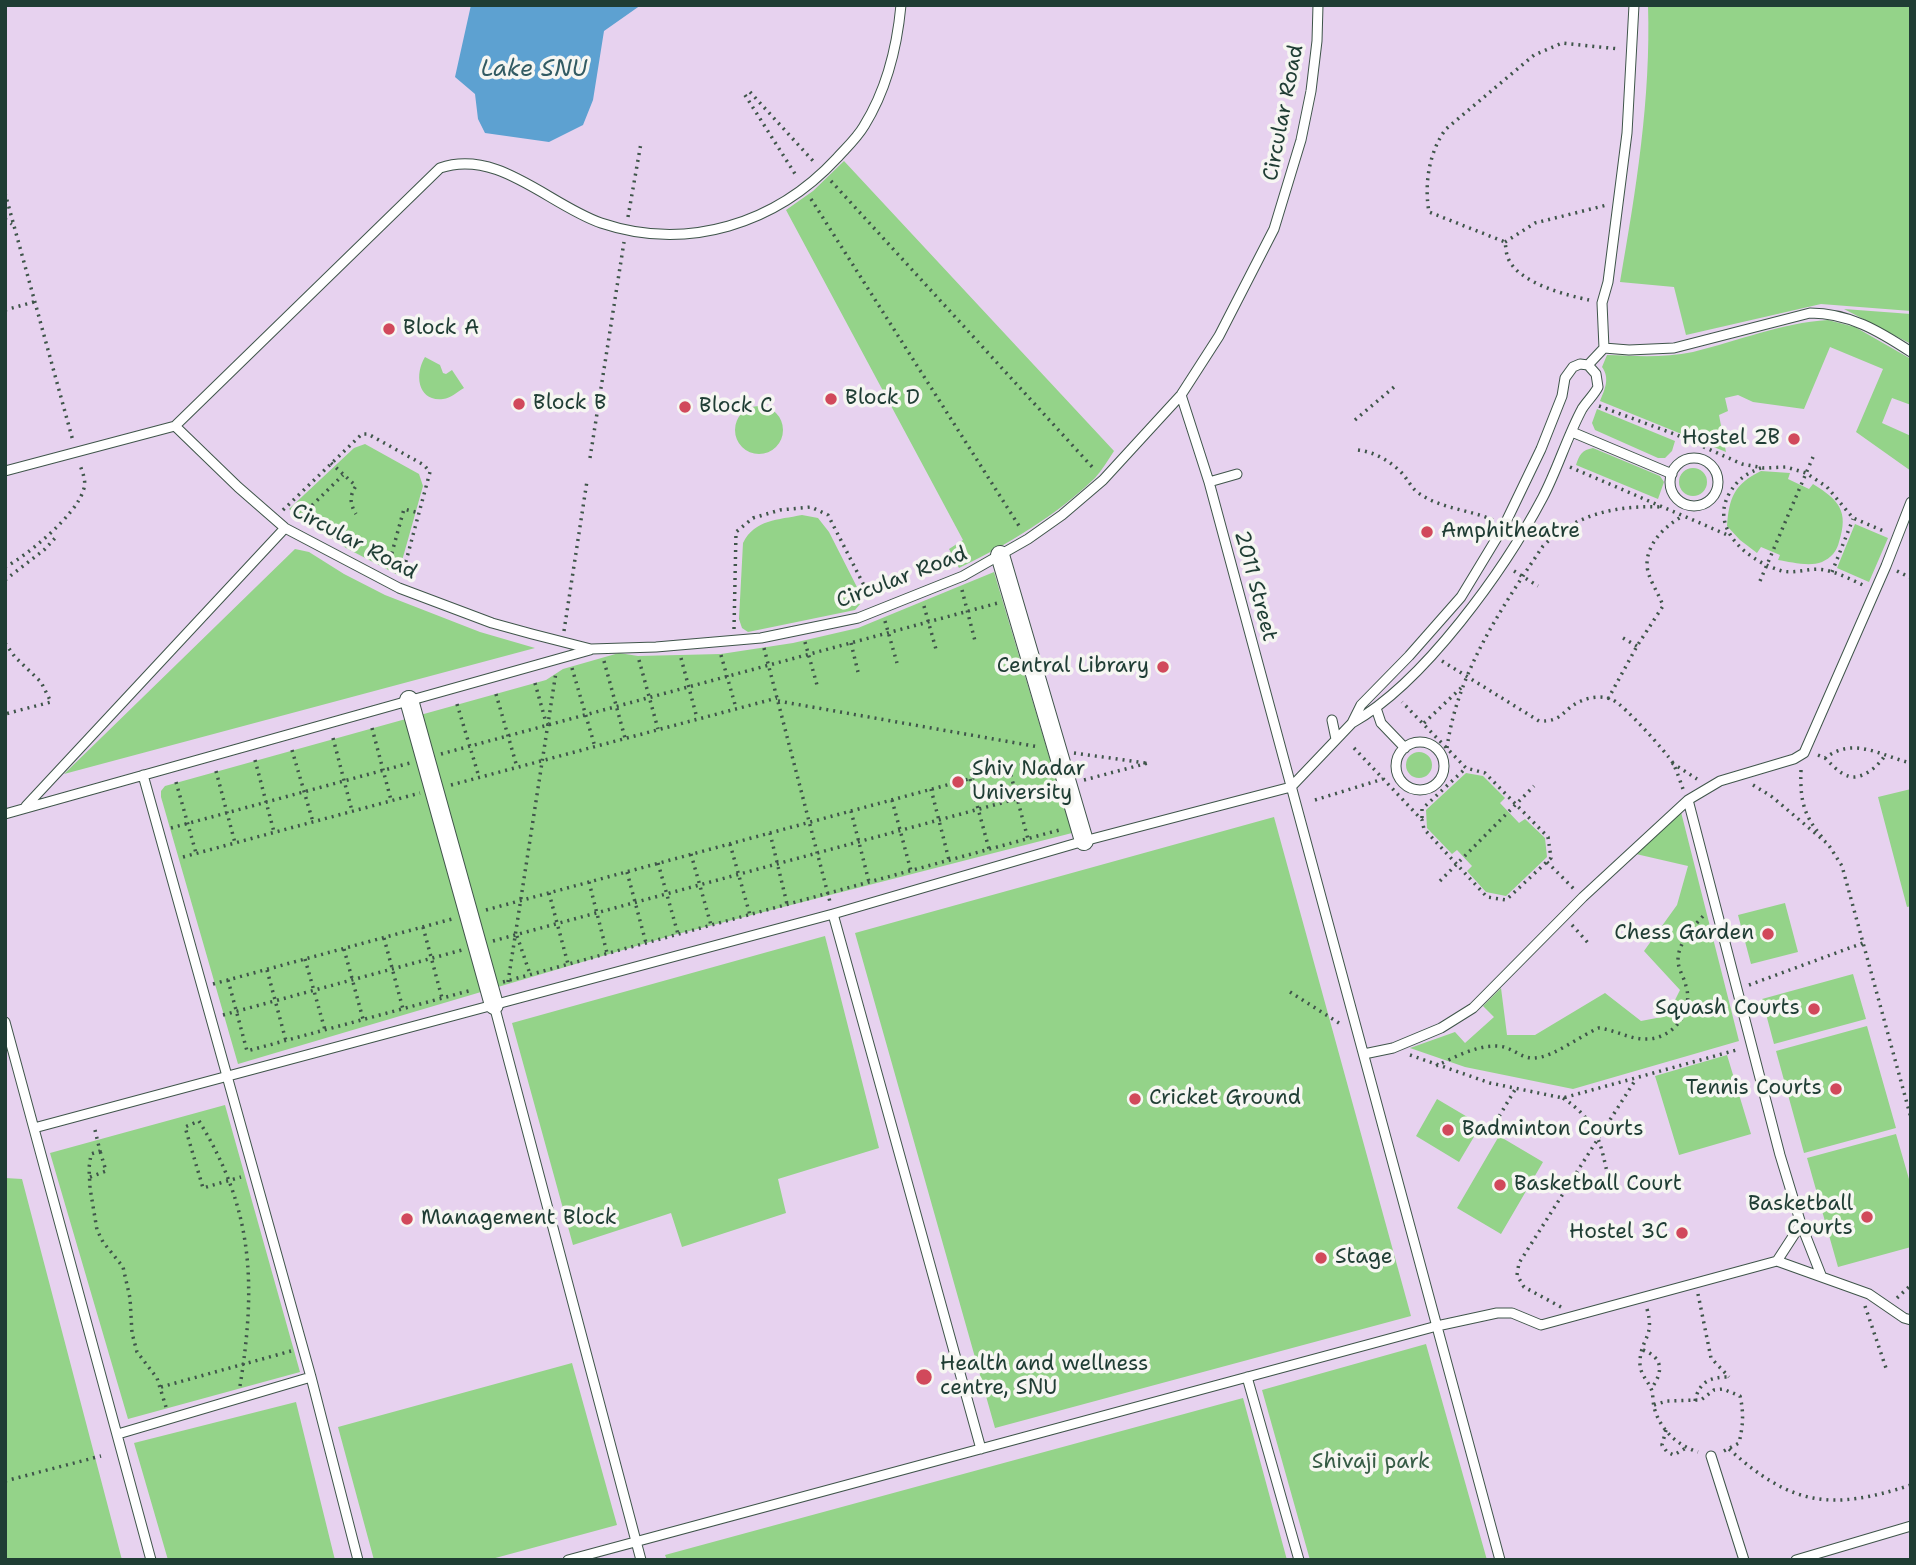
<!DOCTYPE html>
<style>
body{margin:0}
#map{position:relative;width:1916px;height:1565px;overflow:hidden;background:#f4e0c6;font-family:"Shantell Sans",sans-serif}
canvas{display:block}
.frame{position:absolute;inset:0;border:7px solid #1f3d34;pointer-events:none}
</style>
<div id="map">
<canvas width="1916" height="1565"></canvas>
<div class="frame"></div>
</div>
<script>
const context = document.querySelector('canvas').getContext('2d');
context.lineJoin = 'round';
function paint(path, color) { context.fillStyle = color; context.fill(path, 'evenodd'); }
function trace(path, color, width, dash) { context.strokeStyle = color; context.lineWidth = width; context.lineCap = dash ? 'butt' : 'round'; context.setLineDash(dash || []); context.stroke(path); }
function label(font, color, halo, rows, align = 'center') {
  context.font = font + ' "Shantell Sans",sans-serif'; context.lineWidth = 7; context.setLineDash([]); context.textBaseline = 'middle'; context.strokeStyle = halo; context.fillStyle = color; for (const [text, x, y, turn = 0] of rows) {
    context.save(); context.translate(x, y); context.rotate((+turn || 0) * Math.PI / 180); context.textAlign = isNaN(turn) ? turn : align; if (halo) context.strokeText(text, 0, 0); context.fillText(text, 0, 0); context.restore();
  }
}
paint(new Path2D(`
 M5 5H1911V1560H5Z`), '#e7d2ef');
paint(new Path2D(`
 M1648 5H1911V311L1821 304 1686 335 1674 287 1620 282C1636 190 1651 99 1648 5Z
 M844 161 1114 451C1108 460 1102 470 1095 478 1057 515 1007 545 959 568L949 549 963 540 786 210 813 191Z
 M1844 309 1911 314V344Z
 M1828 320 1855 327 1911 359V405L1892 398 1882 423 1911 436V471L1856 432 1883 369 1830 347 1804 409 1753 402 1738 395 1725 398 1728 411 1719 415 1726 452 1600 401C1605 389 1610 378 1602 367L1607 355C1636 356 1664 358 1693 352 1738 341 1781 323 1828 320Z
 M425 357 440 365 443 373 446 374 452 370 464 388C457 392 451 398 443 399 418 402 414 375 425 357Z
 M735 430a24 24 0 1 1 48 0a24 24 0 1 1-48 0Z
 M1597 409 1675 441 1672 451 1665 458H1658L1595 430 1592 423Z
 M365 444 419 474 423 486 398 575 346 548 289 509 354 448Z
 M1593 448 1660 476 1664 482 1658 499 1576 465C1579 455 1582 450 1593 448Z
 M1679 482a14 14 0 1 1 28 0a14 14 0 1 1-28 0Z
 M1761 471 1790 473 1788 479 1809 489 1813 484C1839 500 1849 511 1839 542 1837 551 1831 558 1822 562 1809 567 1791 562 1778 560L1780 555 1761 547 1757 553 1740 540 1727 526C1729 498 1734 484 1761 471Z
 M802 515 818 518 829 532 860 593 861 603 855 610 748 632 742 628 739 619 743 543C755 519 778 520 802 515Z
 M1855 524 1888 538 1869 582 1837 568Z
 M295 549 309 552 344 574 385 595 480 632 535 648 64 774Z
 M994 572 1072 833 670 936 238 1064 161 797V791L165 786 546 680 563 669 619 653 638 656 721 654 793 643 858 628Z
 M1406 765a13 13 0 1 1 26 0a13 13 0 1 1-26 0Z
 M1466 773 1483 776 1505 798 1500 803 1519 823 1525 819 1545 838 1547 857 1506 896 1486 892 1467 871 1472 866 1457 850 1452 854 1427 828 1426 810Z
 M1911 789V906L1907 907 1878 797Z
 M1681 812 1739 1041 1573 1089 1465 1067 1410 1048 1455 1032 1465 1043 1494 1017 1483 1006 1501 988 1507 1035H1535L1605 993 1641 1021 1667 1016 1680 990 1644 951 1677 905 1688 866 1636 854Z
 M1274 817 1411 1316 995 1428 855 933Z
 M1785 903 1798 952 1751 964 1738 915Z
 M825 936 879 1148 778 1179 786 1213 682 1247 671 1213 573 1245 512 1023Z
 M1853 974 1866 1019 1774 1044 1762 999Z
 M1867 1026 1896 1128 1804 1153 1776 1051Z
 M1727 1055 1751 1134 1679 1155 1655 1076Z
 M1437 1099 1481 1125 1459 1162 1416 1136Z
 M225 1105 300 1372 128 1419 50 1153Z
 M1896 1134 1911 1186V1247L1838 1267 1807 1158Z
 M1499 1136 1543 1162 1501 1234 1457 1208Z
 M5 1178 22 1179 122 1560H5Z
 M1426 1344 1487 1560H1310L1262 1390Z
 M572 1363 617 1525 488 1560H374L338 1427Z
 M1243 1398 1287 1560H667L665 1555Z
 M296 1402 335 1560H168L134 1443Z`), '#94d389');
paint(new Path2D(`
 M471 5H641L604 31 593 100 583 125 549 142 485 133 478 119 475 94 455 77Z`), '#5da1d1');
const lane = new Path2D(`
 M1604 348 1602 303 1608 282 1627 133 1634 5
 M1588 365 1604 348 1629 350 1674 348 1810 313C1849 313 1879 331 1911 352
 M1181 395 1209 482 1500 1560
 M175 426 238 487 285 528 399 588 492 623 532 634 591 649 656 647 761 638 858 618 963 576 1028 539 1062 515 1103 480 1181 395 1219 336 1274 229 1301 140 1311 91 1317 41 1318 5
 M1572 432 1672 474
 M1670 482a24 24 0 1 1 48 0a24 24 0 1 1-48 0Z
 M5 471 175 426 440 168C498 148 549 205 601 223 687 252 776 224 837 158 846 148 857 138 864 126 887 89 897 48 901 5
 M1209 482 1237 474
 M1376 708 1381 723 1405 748
 M1332 720 1336 739
 M1396 766a24 24 0 1 1 48 0a24 24 0 1 1-48 0Z
 M143 775 311 1377 358 1560
 M1688 800 1780 1155 1801 1224 1821 1275
 M26 806 285 528
 M5 814 590 650
 M833 914 981 1449
 M494 1005 641 1560
 M5 1022 151 1560
 M1364 1054 1393 1048 1441 1028 1473 1008 1583 897 1688 800 1720 781 1794 759 1804 753 1886 566 1911 502
 M34 1128 833 914 1084 841 1291 787 1352 723 1361 705 1409 656 1461 597 1504 526 1541 449 1562 396 1565 378 1573 367 1580 364 1588 365 1596 374 1598 387C1594 395 1587 401 1582 409 1567 437 1558 468 1543 497 1505 569 1424 683 1352 723
 M1777 1261 1801 1224
 M1247 1377 1299 1560
 M118 1434 311 1377
 M1711 1456 1744 1560
 M568 1560 1437 1326 1497 1313H1512L1541 1325 1777 1261 1869 1294 1904 1318 1911 1320
 M1796 1560 1911 1526`);
const street = new Path2D(`
 M1000 555 1084 841
 M409 700 494 1005`);
trace(lane, '#3f554a', 11);
trace(street, '#3f554a', 20);
trace(new Path2D(`
 M750 92 814 162
 M745 95 797 177
 M831 181 1095 470
 M5 193 73 441
 M811 199 1021 529
 M628 217 641 143
 M5 219 12 224
 M1505 242 1535 223 1607 205
 M1589 300C1566 295 1518 283 1508 258 1506 254 1506 247 1505 242L1429 212C1424 185 1429 151 1446 129L1534 55 1562 43 1619 49
 M5 310 34 302
 M1599 406 1677 435 1742 464 1764 468 1786 467 1806 473 1827 487 1853 518 1886 532
 M1355 420 1394 387
 M1358 450C1374 452 1388 460 1400 471 1407 478 1410 486 1417 492 1440 509 1468 509 1493 520
 M590 458 624 242
 M331 463 356 486C349 496 350 504 356 514
 M1570 467 1730 536
 M1761 468C1746 473 1737 480 1729 494 1709 530 1750 562 1782 571 1796 574 1811 567 1825 570 1839 573 1852 580 1865 586
 M283 510 362 434H368L424 465 430 472 402 576
 M297 520 343 475
 M5 567C27 556 76 515 83 491 87 482 83 474 80 465
 M388 567 404 509 419 513
 M1514 571 1538 586
 M1897 571 1911 578
 M1832 572 1853 519
 M5 580 44 550 58 535
 M1760 581 1813 457
 M962 590 975 641
 M924 606 937 653
 M885 621 897 663
 M734 629 736 532 753 518 780 510 811 507 828 515 872 601
 M564 631 587 481
 M1623 638 1637 646
 M805 642 817 685
 M5 643 15 657 41 682 51 702 5 714
 M851 643 858 672
 M764 648 830 902
 M721 655 736 708
 M681 658 697 718
 M639 660 658 729
 M604 661 625 738
 M1442 661 1539 721C1564 722 1562 709 1581 701 1590 697 1603 695 1613 700 1624 705 1666 752 1673 763 1677 771 1680 781 1683 789
 M572 668 595 747
 M535 683 545 719 548 724
 M496 694 517 767
 M1608 699 1637 646 1663 606C1659 593 1647 578 1647 564 1647 543 1666 525 1683 516
 M778 701 1039 747
 M457 704 479 777
 M1424 723 1462 687
 M372 728 391 800
 M333 738 352 811
 M1354 748 1422 820 1424 829 1487 897 1506 900 1551 858 1548 837 1485 773 1466 768 1402 702
 M1447 748C1457 673 1502 607 1543 546 1575 514 1618 505 1661 507
 M292 750 313 822
 M1074 753 1146 763
 M441 754 998 603
 M1818 755 1825 758C1854 736 1881 756 1911 763
 M1825 758C1831 764 1840 774 1848 776 1861 781 1879 766 1885 755
 M255 760 274 832
 M1672 763 1697 779
 M1009 768 1028 839
 M1801 770C1800 799 1803 815 1822 837
 M216 771 235 843
 M970 779 989 849
 M1084 780 1148 763
 M176 782 196 853
 M451 785 777 698
 M1753 785 1771 796 1828 844 1842 866 1911 1118
 M931 789 949 860
 M892 800 911 871
 M1315 800 1383 779
 M851 811 869 882
 M1422 818V809L1466 768
 M171 828 410 763
 M770 833 787 904
 M730 844 750 915
 M691 854 711 925
 M183 857 420 793
 M1547 862 1574 889
 M658 863 678 934
 M627 872 646 943
 M1440 881 1534 786
 M589 882 607 953
 M549 893 568 964
 M486 910 1028 763
 M1572 925 1589 944
 M423 927 442 998
 M517 936 530 974
 M384 938 403 1009
 M493 941 1053 789
 M344 949 363 1019
 M305 959 325 1030
 M267 970 286 1041
 M228 980 247 1051 472 990
 M503 982 1063 829
 M508 982 556 672
 M213 984 452 919
 M1749 985 1863 943
 M1290 992 1342 1025
 M223 1015 462 950
 M1410 1055 1490 1083 1563 1098 1740 1049
 M1436 1066C1455 1057 1482 1042 1504 1047 1515 1050 1523 1059 1535 1058 1554 1057 1581 1035 1599 1028 1616 1030 1631 1040 1647 1039 1673 1039 1694 1011 1686 986 1684 977 1678 969 1678 960 1678 942 1694 926 1705 914
 M1563 1098C1598 1122 1600 1141 1609 1181
 M1492 1128 1516 1088
 M95 1130 100 1151 91 1154 89 1168 90 1188 97 1230 103 1242 123 1267 130 1298 132 1333 137 1352 157 1378 166 1407
 M90 1177 106 1171 100 1151
 M1698 1294 1711 1358 1729 1377
 M1897 1298 1911 1285
 M1865 1306 1887 1371
 M1561 1307 1524 1287 1517 1275 1519 1263 1636 1079
 M1647 1309C1655 1337 1641 1338 1640 1361 1639 1374 1648 1380 1652 1391 1653 1396 1653 1402 1654 1407 1660 1430 1677 1445 1698 1452
 M1643 1350C1664 1358 1663 1373 1651 1389
 M240 1386C256 1286 254 1210 199 1121L185 1127 203 1188 241 1177
 M161 1387 291 1351
 M1695 1401C1699 1382 1710 1377 1728 1377
 M1654 1405 1667 1401 1701 1400 1714 1390 1723 1389 1740 1396C1744 1413 1743 1426 1739 1443L1722 1452
 M1666 1430 1662 1445 1667 1452 1674 1455 1686 1448
 M1729 1449C1792 1506 1831 1511 1911 1485
 M5 1481 101 1456`), '#3f554a', 3.5, [2, 5]);
trace(lane, '#fff', 9);
trace(street, '#fff', 18);
for (const [x, y, r, color] of [
 [389,329,7,"#d1495b"],
 [831,399,7,"#d1495b"],
 [519,404,7,"#d1495b"],
 [685,407,7,"#d1495b"],
 [1794,439,7,"#d1495b"],
 [1427,532,7,"#d1495b"],
 [1163,667,7,"#d1495b"],
 [958,782,7,"#d1495b"],
 [1768,934,7,"#d1495b"],
 [1814,1009,7,"#d1495b"],
 [1836,1089,7,"#d1495b"],
 [1135,1099,7,"#d1495b"],
 [1448,1130,7,"#d1495b"],
 [1500,1185,7,"#d1495b"],
 [1867,1217,7,"#d1495b"],
 [407,1219,7,"#d1495b"],
 [1682,1233,7,"#d1495b"],
 [1321,1258,7,"#d1495b"],
 [924,1377,9,"#d1495b"]
]) { const dot = new Path2D(); dot.arc(x, y, r, 0, 2 * Math.PI); context.fillStyle = color; context.fill(dot); trace(dot, '#f6f6f2', 2.5); }
label('21px', '#1f3d34', '#f6f6f2', [
 ["Circular Road",1284,113,-79],
 ["Circular Road",354,542,28],
 ["Circular Road",902,578,-21],
 ["2011 Street",1255,586,75]
]);
label('21px', '#1f3d34', '#f6f6f2', [
 ["Block A",403,329],
 ["Block D",845,399],
 ["Block B",533,404],
 ["Block C",699,407],
 ["Hostel 2B",1780,439,"right"],
 ["Amphitheatre",1441,532],
 ["Central Library",1149,667,"right"],
 ["Shiv Nadar",972,770],
 ["University",972,794],
 ["Chess Garden",1754,934,"right"],
 ["Squash Courts",1800,1009,"right"],
 ["Tennis Courts",1822,1089,"right"],
 ["Cricket Ground",1149,1099],
 ["Badminton Courts",1462,1130],
 ["Basketball Court",1514,1185],
 ["Basketball",1853,1205,"right"],
 ["Courts",1853,1229,"right"],
 ["Management Block",421,1219],
 ["Hostel 3C",1668,1233,"right"],
 ["Stage",1335,1258],
 ["Health and wellness",940,1365],
 ["centre, SNU",940,1389]
], 'left');
label('21px', '#365b45', '#f6f6f2', [
 ["Shivaji park",1371,1463]
]);
label('italic 23px', '#325b63', '#f6f6f2', [
 ["Lake SNU",534,70]
]);
</script>
